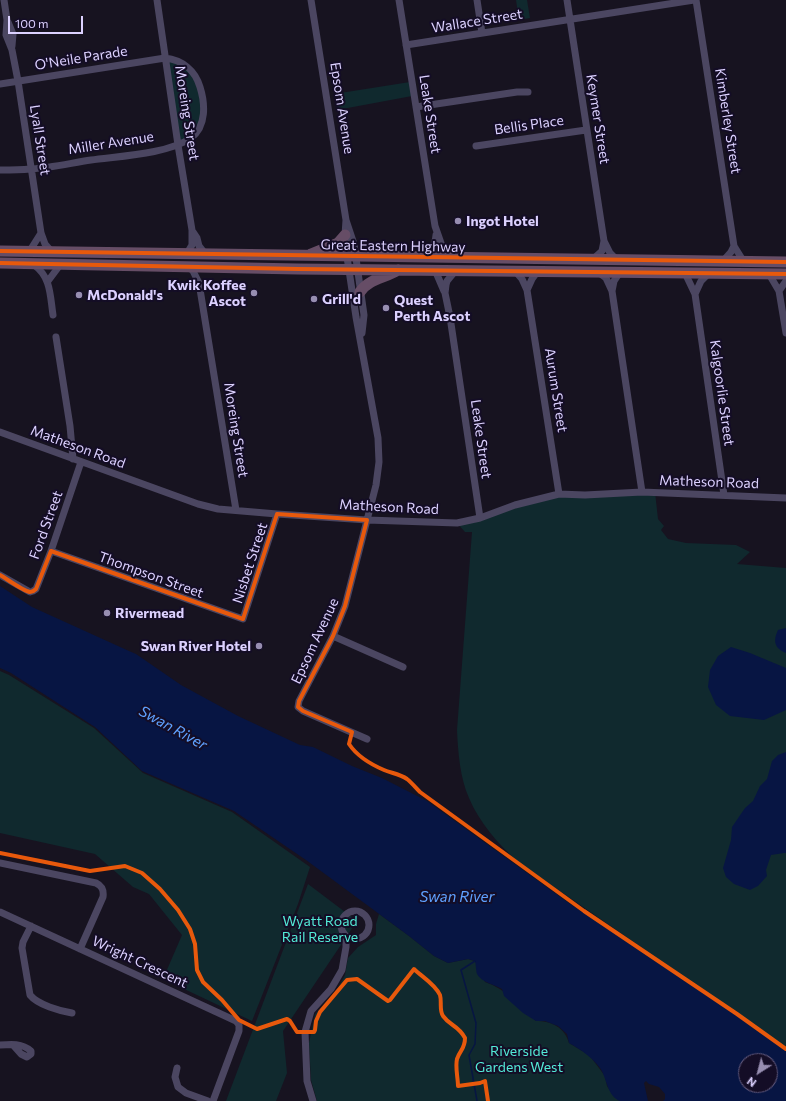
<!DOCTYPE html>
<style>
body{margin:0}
#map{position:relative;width:786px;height:1101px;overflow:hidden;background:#171320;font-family:Commissioner,sans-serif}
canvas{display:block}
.north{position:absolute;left:738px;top:1053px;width:40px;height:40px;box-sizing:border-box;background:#140d26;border:1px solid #645b7d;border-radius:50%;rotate:216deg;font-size:11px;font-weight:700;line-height:16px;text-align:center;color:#dcd1ff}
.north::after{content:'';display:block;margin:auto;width:14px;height:18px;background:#978eb1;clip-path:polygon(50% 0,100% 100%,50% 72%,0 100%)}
.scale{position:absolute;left:8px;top:16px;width:75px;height:18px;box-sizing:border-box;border:2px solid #dcd1ff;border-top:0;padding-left:5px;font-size:12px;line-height:14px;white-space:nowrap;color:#dcd1ff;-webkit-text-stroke:3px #140d26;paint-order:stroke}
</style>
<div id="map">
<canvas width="786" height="1101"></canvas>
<div class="north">N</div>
<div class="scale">100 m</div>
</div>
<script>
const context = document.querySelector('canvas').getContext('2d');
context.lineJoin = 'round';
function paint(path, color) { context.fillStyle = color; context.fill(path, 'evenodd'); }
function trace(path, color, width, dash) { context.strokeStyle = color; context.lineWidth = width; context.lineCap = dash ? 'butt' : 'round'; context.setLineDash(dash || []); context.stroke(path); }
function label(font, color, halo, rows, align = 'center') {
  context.font = font + ' Commissioner,sans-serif'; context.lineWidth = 4; context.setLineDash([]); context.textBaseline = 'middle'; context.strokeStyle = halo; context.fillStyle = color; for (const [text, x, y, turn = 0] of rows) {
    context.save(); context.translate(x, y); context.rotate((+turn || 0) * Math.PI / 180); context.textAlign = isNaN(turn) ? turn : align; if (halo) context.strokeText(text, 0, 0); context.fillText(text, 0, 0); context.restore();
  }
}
paint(new Path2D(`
 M516 0H527L530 18 519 20Z
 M165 58 189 69 204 101 200 127 178 145Z
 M410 82 412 96 337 110 334 94Z
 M655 492 658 519 664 526 661 530 668 539 686 543 736 545 750 552 737 564 786 568V1047L518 862C498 844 479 822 469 798 460 778 458 752 457 730L472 532H465L457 523 559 494Z
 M0 671 9 675 94 728 143 773 232 812 310 867 298 904 252 1021 163 979 182 935 149 894 133 887 95 854 0 833Z
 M308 884 357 921 283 1031 287 1073 276 1101H226Z
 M379 914 409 936 434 956 448 963 468 959 475 961 485 982C506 989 521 1006 536 1021 552 1021 565 1028 569 1043L589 1055 605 1076 607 1086 614 1096 621 1101H317L311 1080 309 1043 315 1014 336 991 345 975 348 958 358 947 376 935V924Z`), '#10292e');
paint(new Path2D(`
 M0 586 32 607 129 651 136 654 181 685 238 716 300 745 313 747 352 766 382 778 427 801 566 901 734 1014 786 1051V1101H663L665 1099V1094L659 1087 649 1084 646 1081 644 1083 648 1101C642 1101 626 1101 620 1101 607 1096 607 1078 600 1068 591 1056 581 1050 569 1043L567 1034 558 1026 545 1021H536L523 1013 504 996 502 989C495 985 481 982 477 974 476 971 476 965 475 961L468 959 448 963 434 956 409 936 306 860 234 811 142 771 95 727 11 673 0 668ZM746 1061H770V1085H746Z
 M786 628V653C774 648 773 641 778 630Z
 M731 647 750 653 786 668V710L764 720 730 716 716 705 708 687 710 670 718 656Z
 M786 752V853H784L771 855 766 870 767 876 758 886 750 890 734 884 726 877 723 868 731 840 732 827 745 808 753 801 760 786 767 779 772 761 778 755Z`), '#071543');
trace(new Path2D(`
 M475 961 461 970 476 1023 475 1044 469 1055 477 1101`), '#071543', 1.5);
trace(new Path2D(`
 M4 0 7 20 6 35 12 50 18 81 41 233 45 244 52 252
 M157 0 178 145 192 230V245L186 255
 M311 0 346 220 354 244 364 315 362 333
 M399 0 435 226 442 246 450 258
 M477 0 482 33
 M567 0 604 241 610 253 617 260
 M696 0 734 246 744 262
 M8 22 13 34 12 46
 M406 45 694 0
 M0 84 165 58C182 60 195 70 200 87 205 103 207 126 191 138 168 154 119 156 91 160 71 163 50 168 30 169 20 170 10 170 0 170
 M416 107 517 92H528
 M476 146 586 130
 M346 220 345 235 347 257 356 317 378 438 379 462 376 485 345 606 333 636 299 701 298 707 303 711 367 739
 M193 232 197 238 199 246 206 255
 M29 252 41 233
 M423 257C432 250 435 246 436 235
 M593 259 602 251 604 241
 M722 262 731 252 734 246
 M34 265C51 277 50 295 53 315
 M189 267 193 271 199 283 236 510
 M435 270 444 291
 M456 270 447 281 446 285 445 293 450 317 480 518
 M515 271 522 279 527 290 559 494
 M598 272 606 278 612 291 642 492
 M685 273 695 294 724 495
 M769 274 779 291 786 333
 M48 281 60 265
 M527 290 532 279 538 271
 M612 291 614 281 620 272
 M779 291 786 281
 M695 294 701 281 709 273
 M56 337 70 426 73 459
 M0 432 198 504 218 509 277 514 367 520 457 523 480 518 515 505 559 494 585 495 642 492 786 498
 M51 551 243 619 277 514
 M0 575 30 592 33 591 36 589 51 551 81 462
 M333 636 403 667
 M0 863 96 883C102 886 104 890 103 897L80 949
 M341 925a14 14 0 1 1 28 0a14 14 0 1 1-28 0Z
 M0 912 236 1021 239 1025V1031L213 1101
 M31 926 23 942 22 948 30 995C38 1005 60 1011 72 1013
 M0 1045C11 1044 22 1043 31 1051V1054L27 1057 21 1054 13 1045
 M177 1068 175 1077 178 1087 186 1093 208 1101
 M313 1101 307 1081 305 1032 311 1011 331 989 342 970 346 947V936`), '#4b4661', 7);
trace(new Path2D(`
 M0 251 786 262
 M311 254 338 243 345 235
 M0 263 298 269 786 274
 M360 292C368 279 386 278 398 270`), '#664d66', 11);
trace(new Path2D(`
 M0 251 786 262
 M0 263 298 269 786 274
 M0 575C7 579 23 591 30 592 33 592 34 591 36 589L51 551 243 619 277 514 367 520 345 606 333 636 299 701 298 707 303 711 352 732 349 744C357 756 370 764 384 770 391 773 400 774 407 779 412 783 416 788 420 792L584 911 737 1014 786 1049
 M0 853 90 871 125 866 142 873 160 889 178 910 190 929 195 944 197 970 203 982 222 1000 239 1020 257 1029 287 1019 290 1021 297 1032H314L315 1030 316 1021 320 1012 347 980 357 979 388 1001 390 1000 414 969C422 977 435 984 440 995 442 1002 439 1010 443 1016 450 1026 458 1025 465 1038 465 1049 460 1050 457 1059 455 1067 458 1078 458 1086L480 1083 485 1081 488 1101`), '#e8590c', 4);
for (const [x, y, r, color] of [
 [458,221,4,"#978eb1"],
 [254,293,4,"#978eb1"],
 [79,295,4,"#978eb1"],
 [314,299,4,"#978eb1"],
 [386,308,4,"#978eb1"],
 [107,613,4,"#978eb1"],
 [259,646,4,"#978eb1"]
]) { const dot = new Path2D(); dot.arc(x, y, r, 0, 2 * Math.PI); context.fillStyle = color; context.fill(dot); trace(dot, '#140d26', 1.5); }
label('14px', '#dcd1ff', '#140d26', [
 ["Wallace Street",477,21,-9],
 ["O'Neile Parade",81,58,-9],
 ["Epsom Avenue",342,108,81],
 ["Moreing Street",187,113,81],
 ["Leake Street",430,114,81],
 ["Keymer Street",598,119,81],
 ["Kimberley Street",728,121,81],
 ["Bellis Place",529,125,-8],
 ["Lyall Street",40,140,81],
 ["Miller Avenue",111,143,-9],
 ["Great Eastern Highway",393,246,1],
 ["Aurum Street",556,390,81],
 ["Kalgoorlie Street",722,393,82],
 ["Moreing Street",236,430,81],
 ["Leake Street",481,439,82],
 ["Matheson Road",78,447,20],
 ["Matheson Road",709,482,2],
 ["Matheson Road",389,507,3],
 ["Ford Street",46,525,-70],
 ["Nisbet Street",250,563,-72],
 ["Thompson Street",151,575,20],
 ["Epsom Avenue",315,641,-65],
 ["Wright Crescent",140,962,25]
]);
label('bold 14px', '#dcd1ff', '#140d26', [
 ["Ingot Hotel",466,221],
 ["Kwik Koffee",246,285,"right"],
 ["Ascot",246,301,"right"],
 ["McDonald's",87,295],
 ["Grill'd",322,299],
 ["Quest",394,300],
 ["Perth Ascot",394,316],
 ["Rivermead",115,613],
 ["Swan River Hotel",251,646,"right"]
], 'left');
label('14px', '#53ead7', '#140d26', [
 ["Wyatt Road",320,921],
 ["Rail Reserve",320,937],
 ["Riverside",519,1051],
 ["Gardens West",519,1067]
]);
label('italic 15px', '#5fa1ff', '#140d26', [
 ["Swan River",173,728,29],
 ["Swan River",457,897]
]);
</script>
